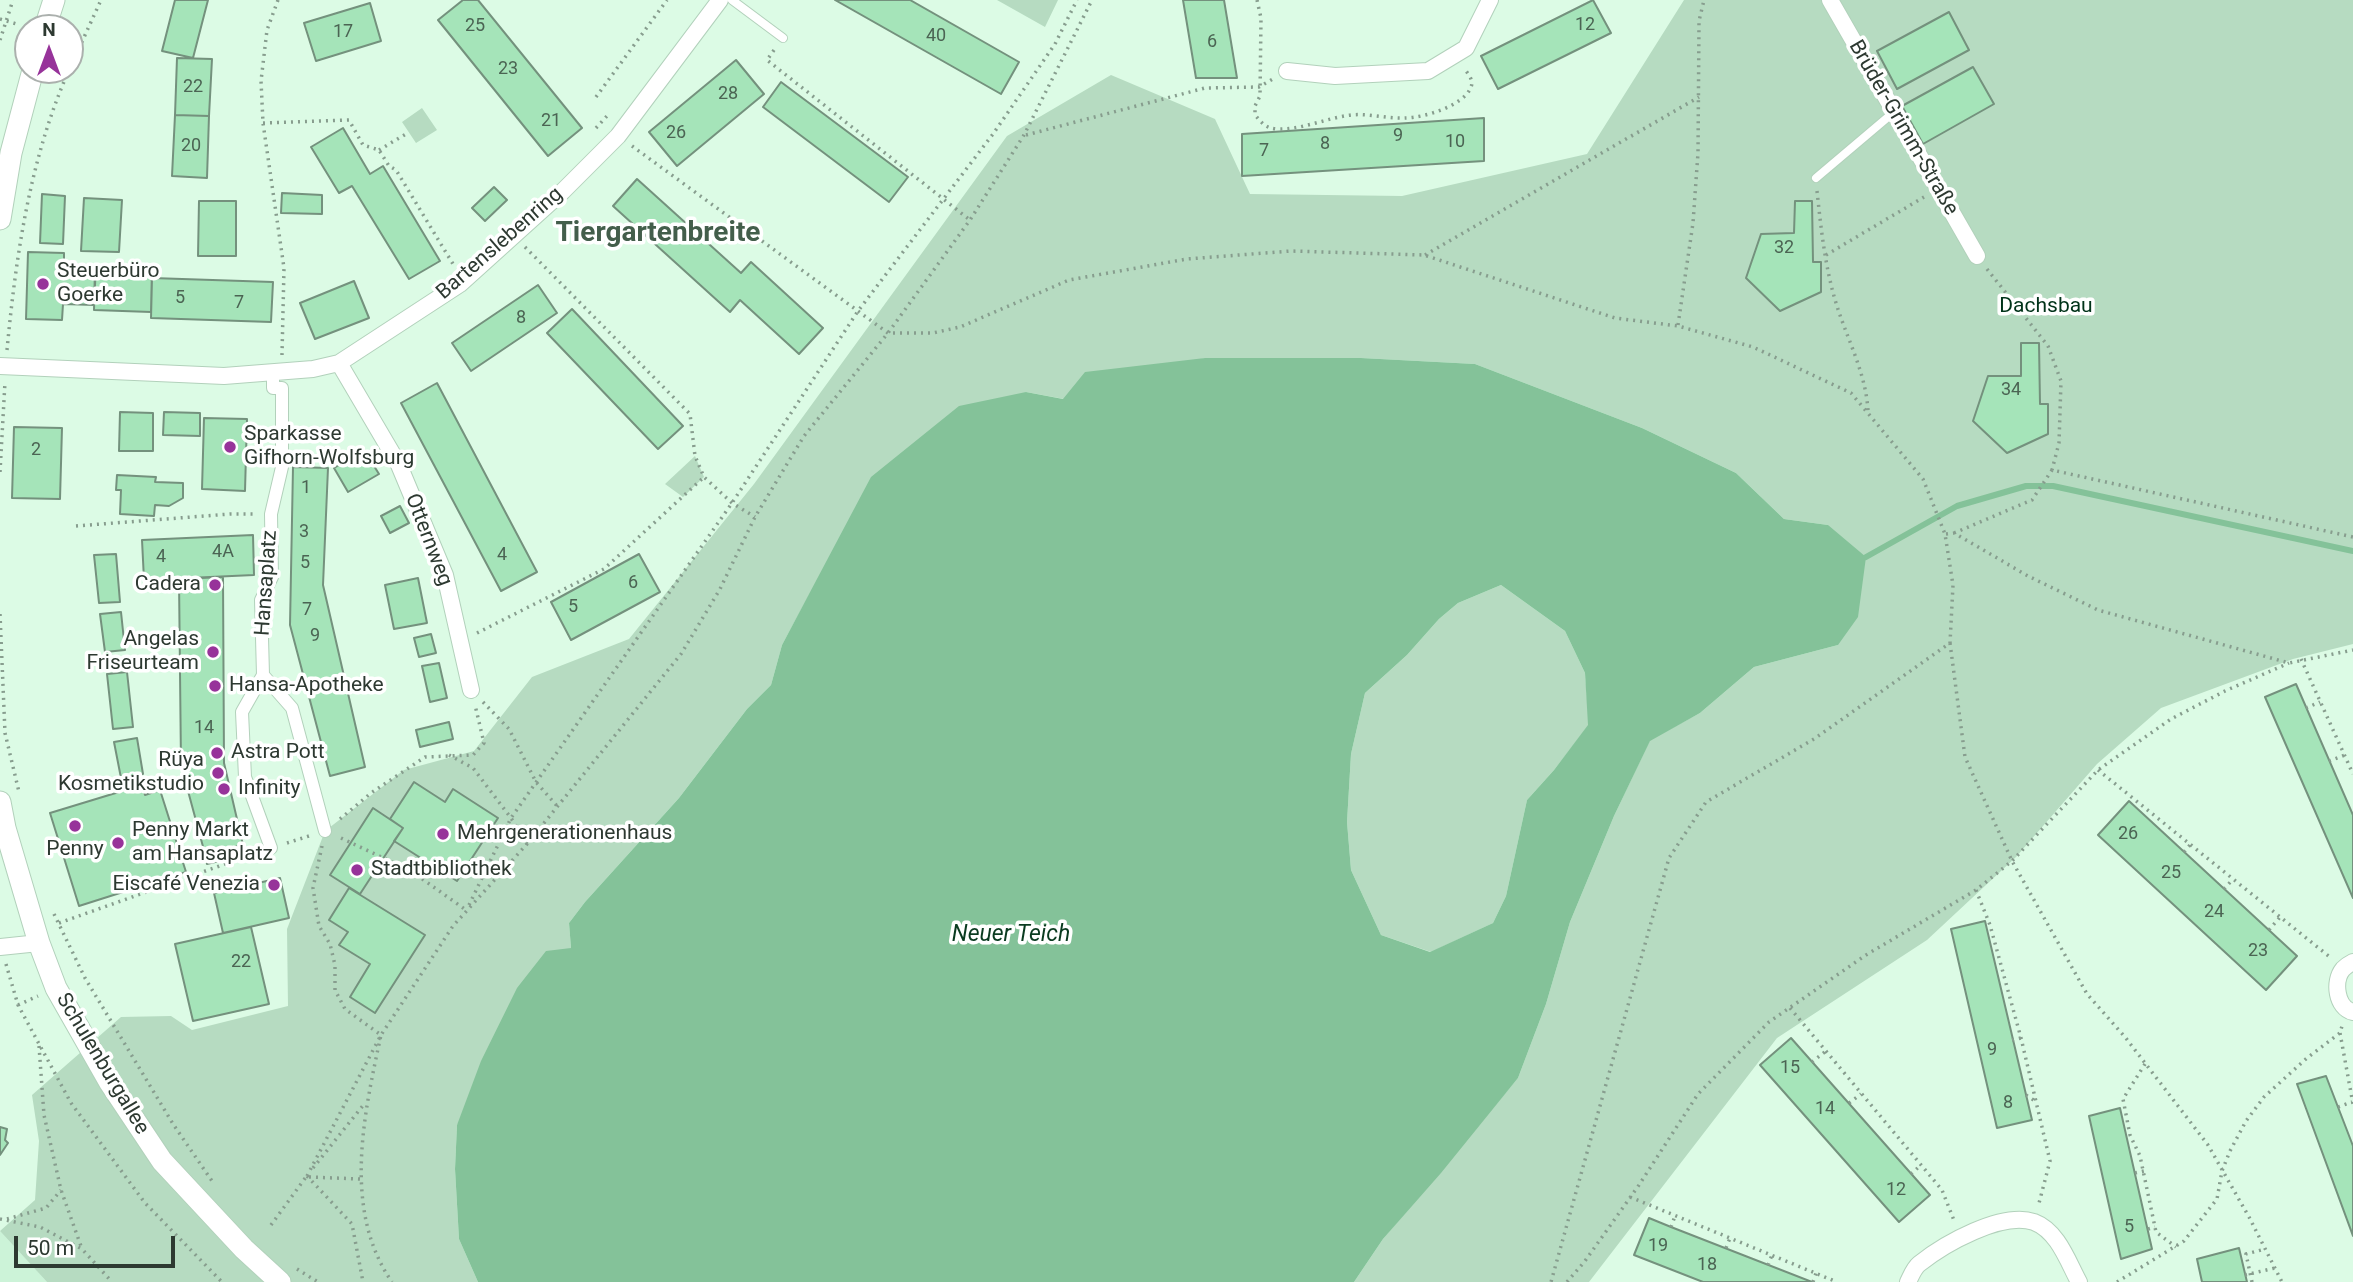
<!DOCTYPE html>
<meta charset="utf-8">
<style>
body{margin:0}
#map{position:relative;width:2353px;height:1282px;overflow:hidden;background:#dcfbe5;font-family:Roboto,sans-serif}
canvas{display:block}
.north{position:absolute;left:14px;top:14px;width:70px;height:70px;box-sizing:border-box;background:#fff;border:2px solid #abb0ad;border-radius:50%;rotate:0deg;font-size:19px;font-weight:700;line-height:28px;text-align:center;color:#2d3931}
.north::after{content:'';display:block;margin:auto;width:24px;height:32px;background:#97339a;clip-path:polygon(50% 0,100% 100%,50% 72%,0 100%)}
.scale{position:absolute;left:14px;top:1236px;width:161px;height:32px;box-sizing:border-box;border:4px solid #2d3931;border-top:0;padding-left:9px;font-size:21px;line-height:24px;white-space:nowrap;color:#2d3931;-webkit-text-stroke:5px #fff;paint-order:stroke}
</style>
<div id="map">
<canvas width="2353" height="1282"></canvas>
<div class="north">N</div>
<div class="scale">50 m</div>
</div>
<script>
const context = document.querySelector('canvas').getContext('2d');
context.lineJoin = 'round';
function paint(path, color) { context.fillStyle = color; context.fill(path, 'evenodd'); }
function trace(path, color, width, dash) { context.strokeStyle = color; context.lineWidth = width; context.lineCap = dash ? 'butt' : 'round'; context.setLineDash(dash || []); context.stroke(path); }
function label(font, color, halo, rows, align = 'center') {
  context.font = font + ' Roboto,sans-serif'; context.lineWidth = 7; context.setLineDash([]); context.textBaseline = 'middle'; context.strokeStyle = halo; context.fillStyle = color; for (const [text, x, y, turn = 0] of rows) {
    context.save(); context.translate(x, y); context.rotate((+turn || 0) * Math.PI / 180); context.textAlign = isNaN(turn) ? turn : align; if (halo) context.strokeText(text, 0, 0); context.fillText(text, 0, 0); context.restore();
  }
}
paint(new Path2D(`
 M0 1231 47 1282H0Z`), '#ccf3d8');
paint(new Path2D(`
 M997 0H1058L1045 27Z
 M1684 0H2353V644L2293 659 2161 708 2097 764 2016 857 1927 940 1777 1038 1589 1282H1354L1383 1239 1518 1078 1546 1004 1570 922 1614 816 1650 740 1700 713 1754 667 1838 645 1828 525 1784 519 1736 473 1642 428 1475 364 1361 358H1205L1064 399 1026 392 809 595 782 645 771 685 747 709 679 798 585 902 569 923 571 948 457 1125 455 1169 459 1239 478 1282H47L0 1231 35 1200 39 1141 32 1095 121 1017 171 1016 192 1030 288 1006 287 929 325 831 404 770 474 751 532 677 629 639 754 484 1007 136 1111 75 1215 119 1250 194 1402 196 1587 154Z
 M422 108 437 130 416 143 402 122Z
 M695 456 704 477 683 497 665 484Z
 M1501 585 1565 631 1585 673 1589 725 1554 770 1527 800 1506 896 1493 923 1431 952 1381 935 1351 870 1347 822 1351 754 1365 693 1407 655 1439 619 1458 603Z`), '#b6dbc1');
paint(new Path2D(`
 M1205 358H1361L1475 364 1642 428 1736 473 1784 519 1828 525 1866 557 1858 617 1838 645 1754 667 1700 713 1650 741 1614 816 1570 922 1546 1004 1518 1078 1441 1173 1383 1239 1354 1282H478L459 1239 455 1169 457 1125 481 1061 517 988 546 951 571 948 569 923 585 902 679 798 747 709 771 685 782 645 871 477 959 406 1026 392 1063 399 1085 372ZM1501 585 1565 631 1585 673 1588 725 1554 770 1527 800 1506 896 1493 923 1430 952 1381 935 1351 870 1347 822 1351 754 1365 693 1407 655 1439 619 1458 603Z`), '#84c299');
trace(new Path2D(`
 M1866 557 1957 506 2026 486H2053L2353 551`), '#84c299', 6);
const building = new Path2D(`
 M175 0H208L193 58 162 51Z
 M463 0H478L582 128 548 156 438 20Z
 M835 0H910L1019 62 1001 94Z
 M1183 0H1224L1237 78H1196Z
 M1593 0 1611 33 1498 89 1481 56Z
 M370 3 381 41 316 61 304 23Z
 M1949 12 1969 50 1897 89 1877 51Z
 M177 58 212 59 209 116 175 115Z
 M736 60 764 94 677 166 649 132Z
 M1973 67 1994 104 1923 144 1902 106Z
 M781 82 908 177 889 202 763 107Z
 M175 115 209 116 207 178 172 176Z
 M1484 118V161L1242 176V134Z
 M343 128 370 174 383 166 440 261 409 279 352 186 339 193 311 147Z
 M637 179 741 273 751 262 823 328 799 354 740 300 730 312 613 206Z
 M494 187 507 200 485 221 472 208Z
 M282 193 322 195V214L281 213Z
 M42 194 65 196 63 244 40 243Z
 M84 198 122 200 119 252 81 251Z
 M199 201H236V256H198Z
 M1795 201H1812L1813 262H1821V292L1780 311 1746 278 1761 234 1794 233Z
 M28 252 64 253V264L96 265 94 305 63 304 62 320 26 319Z
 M95 267 152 268 151 312 94 310Z
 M152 278 273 282 271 322 151 318Z
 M354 281 369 318 315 339 300 303Z
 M538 285 557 313 471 371 452 343Z
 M572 309 683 426 658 449 547 333Z
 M2021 343H2039L2040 404H2048V434L2007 453 1973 421 1988 376H2021Z
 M437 383 537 572 501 591 401 403Z
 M120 412 153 413V451H119Z
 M164 412 200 413V436L163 435Z
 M204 418 247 419 245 491 202 489Z
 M14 427 62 428 60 499 12 498Z
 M364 450 379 474 348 492 334 468Z
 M293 467 328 468 323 585 365 767 330 776 290 625Z
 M117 475 156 477 155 482 183 483V498L169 506 155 505 154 516 120 514 121 490H116Z
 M400 506 409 523 390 533 381 516Z
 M253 535 254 575 144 580 142 540Z
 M116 554 120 602 99 603 94 555Z
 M639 554 660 592 571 640 551 602Z
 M223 577 224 763 243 845 205 854 181 765 179 579Z
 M418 578 427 623 394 629 385 585Z
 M121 612 125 650 105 652 100 614Z
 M431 634 436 653 419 657 414 638Z
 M439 663 447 698 430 702 422 666Z
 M127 672 133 727 113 729 107 674Z
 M2296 684 2353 815V898L2265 697Z
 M449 722 453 739 420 747 416 730Z
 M137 738 143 774 121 778 114 742Z
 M414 782 445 802 453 789 498 818 457 881 394 841 403 828 390 819Z
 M142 785 145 795 160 790 186 872 79 906 50 813Z
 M2129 801 2297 956 2266 990 2098 835Z
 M373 808 403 828 360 894 330 875Z
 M230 848 231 858 207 864 205 854Z
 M280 878 289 918 223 933 214 893Z
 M349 888 425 935 375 1013 350 997 370 964 339 945 348 932 329 920Z
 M1985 921 2032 1120 1997 1128 1951 929Z
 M251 927 269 1004 193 1021 175 944Z
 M1791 1038 1930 1195 1899 1222 1760 1065Z
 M2326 1076 2353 1146V1236L2297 1084Z
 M2120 1108 2152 1249 2121 1259 2089 1116Z
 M0 1127 7 1129 5 1140 8 1143 0 1155Z
 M1649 1218 1671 1227 1812 1282H1703L1634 1255Z
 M2239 1248 2247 1282H2202L2197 1259Z`);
paint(building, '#a5e4b9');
trace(building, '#74917d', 2);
const service = new Path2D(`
 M732 0 783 38
 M1816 178 1894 112`);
const pedestrian = new Path2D(`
 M273 374V388H282V467L271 514 272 577 261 600 263 675 292 708 325 831
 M263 675 242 712 245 777 271 848`);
const minor = new Path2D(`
 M1830 0 1977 256
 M1287 71 1335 76 1428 71 1466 48 1490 0
 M339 363 399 465 445 575 471 690
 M0 366 224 376 313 369 339 363 460 284 563 191 618 136 720 0
 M0 947 39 943
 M2353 962C2351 963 2345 967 2343 969 2333 981 2336 1008 2353 1012
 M1908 1282C1911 1276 1914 1268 1919 1264 1944 1244 2002 1211 2034 1222 2058 1231 2068 1262 2079 1282`);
const tertiary = new Path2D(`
 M45 28 54 0
 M0 219 11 153 33 70
 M0 802 5 828 39 943 56 988 110 1083 162 1161 244 1249 280 1282`);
trace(service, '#b2d1bb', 10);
trace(pedestrian, '#b2d1bb', 14);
trace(minor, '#b2d1bb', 18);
trace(tertiary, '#b2d1bb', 23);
trace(new Path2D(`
 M278 0 267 30 261 81 263 123 284 268 282 355
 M1257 0 1261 18 1260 96 1255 106V115C1262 123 1265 128 1277 129 1302 130 1326 118 1351 115 1369 113 1387 119 1405 118 1423 118 1464 106 1471 87 1474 80 1468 74 1464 68
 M0 19 20 25
 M0 40 13 0
 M774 50 767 60 970 220
 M70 68 101 0
 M596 97 667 0
 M263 123 349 120 363 145 379 150 389 166 396 170 453 264
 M596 128 607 116
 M1026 135 1205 88 1259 87 1273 79
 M632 146 888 333H933L960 327 1069 280 1187 259 1291 251 1424 255 1615 318 1678 326 1753 347 1851 393 1923 479 1945 534 1953 585 1950 643 1814 739 1706 802 1669 858 1551 1282
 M379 150 406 134
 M1817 191C1821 228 1825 267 1836 303 1847 339 1866 373 1868 411
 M525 247 690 414 695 456 704 477 732 503 755 517
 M1425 255 1699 97
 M1826 255 1924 197
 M1987 269 2048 346 2061 381 2059 443 2052 470
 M1678 325 1693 223 1698 153 1699 21 1704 0
 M7 350C16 255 30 158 69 70
 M0 472 5 382
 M76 526 230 514H256
 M1954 533 2032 500 2052 470 2353 537
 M1946 534 1954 533 2028 576 2098 610 2289 663 2353 650
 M0 614 5 733 19 792
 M477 633 604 569 704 477
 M1950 643 1965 757 2012 861 2087 994 2125 1037 2208 1145 2249 1217 2282 1282
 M2301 659 2353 774
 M483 702 509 729 536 782 558 807
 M2306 708 2320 702
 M449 755 473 768 511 818 527 844
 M2329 761 2345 755
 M2098 770 2331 958
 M340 819 371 793 425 757 473 755 484 743 475 705
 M341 838 411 871 466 910
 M287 843 309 836
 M322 846 313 888 319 926 330 944 335 965V990L345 1009 381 1035C364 1114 342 1210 392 1282
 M2184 852 2190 845
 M2224 889 2233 879
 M1976 890 1990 925 2021 1038 2050 1161 2038 1207
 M469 905 511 818 732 503 858 311 993 134 1055 44 1077 0
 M54 914 85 978 173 1124 212 1181
 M59 923 256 853
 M2269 930 2280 917
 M6 964 18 1005 71 1103 145 1203 222 1282
 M18 1005 38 996
 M1790 1008 1942 1190 1955 1223
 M2340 1033 2353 1104
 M2012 1040 2021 1038
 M39 1046 44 1115 61 1190 82 1249
 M1812 1062 1826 1051
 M2145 1064 2123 1099 2130 1135 2140 1156 2156 1232 2176 1247
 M2026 1095 2035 1101
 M1849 1103 1861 1094
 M2338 1107 2352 1102
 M313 1168 365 1103
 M2135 1173 2144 1171
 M1911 1174 1921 1165
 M307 1176 381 1035 453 926 527 844 681 654 720 589 755 517 804 436 888 333 970 220 1024 135 1092 0
 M307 1176 352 1224 363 1282
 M309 1177 360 1179
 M1630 1197 1837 1282
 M0 1219 40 1227 82 1249 112 1282
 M7 1219 46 1208 61 1190
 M271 1225 306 1177
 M1671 1227 1675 1216
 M2148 1229 2155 1227
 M1726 1248 1730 1238
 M1768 1265 1772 1255
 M297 1269 318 1282
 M2245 1275 2275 1268
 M1567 1282 1585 1261 1639 1185 1698 1094 1769 1022 1866 955 1976 890 2012 861 2098 770 2171 719 2225 691 2289 663
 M1813 1282 1816 1273
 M2117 1282 2184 1241 2217 1199 2222 1171 2230 1151 2246 1121 2264 1097 2307 1058 2340 1033 2342 1026
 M2252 1282 2246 1254 2265 1249`), '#879d8e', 3.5, [2, 5]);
trace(service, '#fff', 8);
trace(pedestrian, '#fff', 12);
trace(minor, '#fff', 16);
trace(tertiary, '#fff', 21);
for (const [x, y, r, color] of [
 [43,284,7,"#97339a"],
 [230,447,7,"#97339a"],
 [215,585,7,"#97339a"],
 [213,652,7,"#97339a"],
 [215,686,7,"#97339a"],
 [217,753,7,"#97339a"],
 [218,773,7,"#97339a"],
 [224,789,7,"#97339a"],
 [75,826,7,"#97339a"],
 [443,834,7,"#97339a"],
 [118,843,7,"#97339a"],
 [357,870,7,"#97339a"],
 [274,885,7,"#97339a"]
]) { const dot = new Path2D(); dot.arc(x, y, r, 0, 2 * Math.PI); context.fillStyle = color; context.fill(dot); trace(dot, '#fff', 2.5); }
label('18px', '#4b6453', null, [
 ["12",1585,25],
 ["25",475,26],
 ["17",343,32],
 ["40",936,36],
 ["6",1212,42],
 ["23",508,69],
 ["22",193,87],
 ["28",728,94],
 ["21",551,121],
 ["26",676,133],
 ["9",1398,136],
 ["10",1455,142],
 ["8",1325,144],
 ["20",191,146],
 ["7",1264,151],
 ["32",1784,248],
 ["5",180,298],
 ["7",239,303],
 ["8",521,318],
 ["34",2011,390],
 ["2",36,450],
 ["1",306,488],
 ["3",304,532],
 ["4A",223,552],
 ["4",502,555],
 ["4",161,557],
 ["5",305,563],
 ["6",633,583],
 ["5",573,607],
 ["7",307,610],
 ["9",315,636],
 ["14",204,728],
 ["26",2128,834],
 ["25",2171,873],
 ["24",2214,912],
 ["23",2258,951],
 ["22",241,962],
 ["9",1992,1050],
 ["15",1790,1068],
 ["8",2008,1103],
 ["14",1825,1109],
 ["12",1896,1190],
 ["5",2129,1227],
 ["19",1658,1246],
 ["18",1707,1265]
]);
label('21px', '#2d3931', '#fff', [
 ["Brüder-Grimm-Straße",1903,128,60],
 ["Bartenslebenring",500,244,-41],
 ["Otternweg",428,540,69],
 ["Hansaplatz",267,583,-86],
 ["Schulenburgallee",102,1064,59]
]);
label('21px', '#2d3931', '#fff', [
 ["Steuerbüro",57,272],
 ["Goerke",57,296],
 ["Sparkasse",244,435],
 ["Gifhorn-Wolfsburg",244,459],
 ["Cadera",201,585,"right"],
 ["Angelas",199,640,"right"],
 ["Friseurteam",199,664,"right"],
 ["Hansa-Apotheke",229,686],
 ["Astra Pott",231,753],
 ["Rüya",204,761,"right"],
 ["Kosmetikstudio",204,785,"right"],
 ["Infinity",238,789],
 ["Penny Markt",132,831],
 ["am Hansaplatz",132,855],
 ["Mehrgenerationenhaus",457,834],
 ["Penny",75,850,"center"],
 ["Stadtbibliothek",371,870],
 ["Eiscafé Venezia",260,885,"right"]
], 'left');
label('21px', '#003319', '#fff', [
 ["Dachsbau",2046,307]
]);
label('italic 23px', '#0a3b20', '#fff', [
 ["Neuer Teich",1011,935]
]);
label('bold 28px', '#435e4b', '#fff', [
 ["Tiergartenbreite",658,234]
]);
</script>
